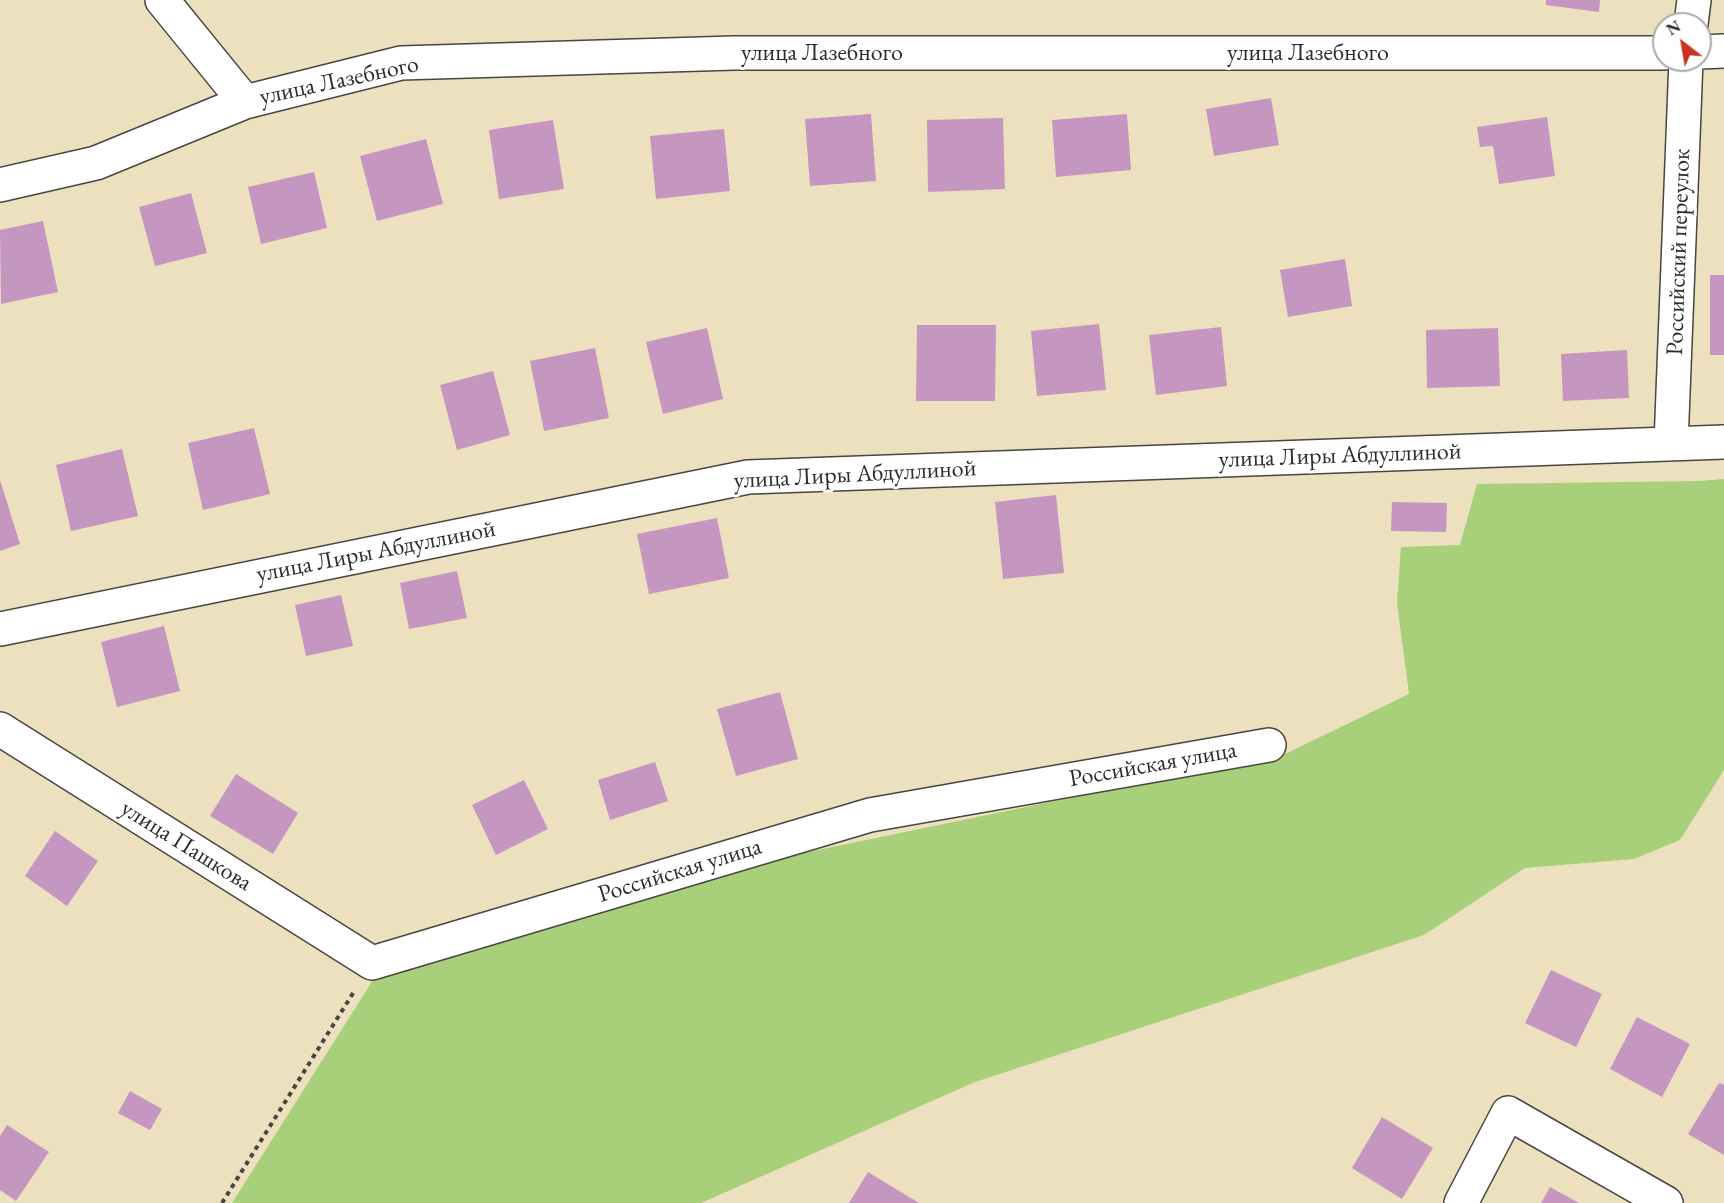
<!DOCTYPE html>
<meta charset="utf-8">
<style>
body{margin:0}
#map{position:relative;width:1724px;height:1203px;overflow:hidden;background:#ece0bf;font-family:"EB Garamond",serif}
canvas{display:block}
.north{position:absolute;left:1652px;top:12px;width:60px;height:60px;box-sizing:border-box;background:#fff;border:2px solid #aaa;border-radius:50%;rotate:329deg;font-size:16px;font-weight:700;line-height:24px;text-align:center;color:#2b2b2b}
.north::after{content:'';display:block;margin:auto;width:21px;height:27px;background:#c8321e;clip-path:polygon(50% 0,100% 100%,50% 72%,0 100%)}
</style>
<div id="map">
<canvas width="1724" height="1203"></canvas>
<div class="north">N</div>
</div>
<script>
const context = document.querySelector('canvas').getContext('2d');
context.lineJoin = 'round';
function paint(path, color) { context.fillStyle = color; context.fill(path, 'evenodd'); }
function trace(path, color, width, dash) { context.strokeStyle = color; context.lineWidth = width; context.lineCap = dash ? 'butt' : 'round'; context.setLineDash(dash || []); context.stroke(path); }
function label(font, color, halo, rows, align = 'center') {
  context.font = font + ' "EB Garamond",serif'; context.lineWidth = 6; context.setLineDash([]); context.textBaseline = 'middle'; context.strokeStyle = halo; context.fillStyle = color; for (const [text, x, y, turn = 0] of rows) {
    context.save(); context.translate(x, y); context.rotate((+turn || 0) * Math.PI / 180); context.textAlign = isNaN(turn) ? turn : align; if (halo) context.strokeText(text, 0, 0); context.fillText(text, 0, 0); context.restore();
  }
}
paint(new Path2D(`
 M1724 479V770L1680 840 1634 859 1525 868 1424 935 975 1082 701 1203H232L373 980 755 863 1287 753 1409 694 1397 603 1401 547 1460 545 1477 484 1701 481Z`), '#a8d07b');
paint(new Path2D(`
 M1546 0H1600L1599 12 1546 5Z
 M1271 98 1279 145 1214 156 1206 109Z
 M871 114 876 181 810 186 805 119Z
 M1127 114 1131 170 1056 177 1052 120Z
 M1547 117 1555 176 1499 184 1493 146 1480 147 1477 127Z
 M1003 118 1005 189 928 192 927 120Z
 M553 120 564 189 499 199 489 130Z
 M724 129 730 191 656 199 650 136Z
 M426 139 443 204 377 221 360 156Z
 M314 172 327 228 261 244 248 187Z
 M191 193 207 253 155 266 139 207Z
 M43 221 58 292 1 304 0 230Z
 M1345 259 1352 306 1288 317 1280 270Z
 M1710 275H1724V355H1710Z
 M1099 324 1106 390 1037 396 1031 331Z
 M917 325H996L995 401H916Z
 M1221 327 1227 386 1156 395 1149 335Z
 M707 328 723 399 663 414 646 342Z
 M1498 328 1500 386 1427 388 1426 330Z
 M595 348 609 418 544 431 530 361Z
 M1627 350 1629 398 1563 401 1561 354Z
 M493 371 510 435 457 450 440 385Z
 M254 428 270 494 203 510 188 443Z
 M122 449 138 516 71 531 56 465Z
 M0 480 20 544 0 551Z
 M1056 495 1064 573 1003 579 995 502Z
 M1392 502 1447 503 1446 532 1391 531Z
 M717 518 729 578 649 594 637 534Z
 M457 571 467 618 409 629 400 583Z
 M341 595 353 646 306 656 295 605Z
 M164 626 180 691 117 707 101 642Z
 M780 692 798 759 736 776 717 709Z
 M655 762 668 801 610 820 598 780Z
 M236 774 298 813 273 854 210 816Z
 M524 780 548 829 496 855 472 805Z
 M55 831 98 861 67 906 25 876Z
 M1551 970 1602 994 1576 1047 1525 1023Z
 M1637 1017 1690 1044 1662 1097 1610 1069Z
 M1719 1083 1724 1085V1155L1688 1134Z
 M130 1091 162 1109 150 1130 118 1113Z
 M1382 1117 1433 1148 1402 1199 1352 1168Z
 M7 1125 49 1152 16 1201 0 1190V1136Z
 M868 1172 919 1203H849Z
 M1550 1187 1579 1203H1541Z`), '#c597c0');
const minor = new Path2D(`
 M162 0 245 102
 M1691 24 1694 0
 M1700 52 1724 51
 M0 185 96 163 245 102 401 63 734 53H1664
 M1671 444 1686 60
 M0 629 748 477 1724 442
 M0 729 372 963 870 815 1269 745
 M1461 1203 1508 1113 1666 1203`);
trace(minor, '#484641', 36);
trace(new Path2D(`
 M222 1203 355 990`), '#484641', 4, [4.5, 4.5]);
trace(minor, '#fff', 33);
label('24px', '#2b2b2b', '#fff', [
 ["улица Лазебного",822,53],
 ["улица Лазебного",1308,53],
 ["улица Лазебного",339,81,-12],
 ["Российский переулок",1679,252,-88],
 ["улица Лиры Абдуллиной",1340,456,-2],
 ["улица Лиры Абдуллиной",855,475,-3],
 ["улица Лиры Абдуллиной",376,552,-11],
 ["Российская улица",1153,765,-10],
 ["улица Пашкова",186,846,32],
 ["Российская улица",680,871,-17]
]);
</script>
